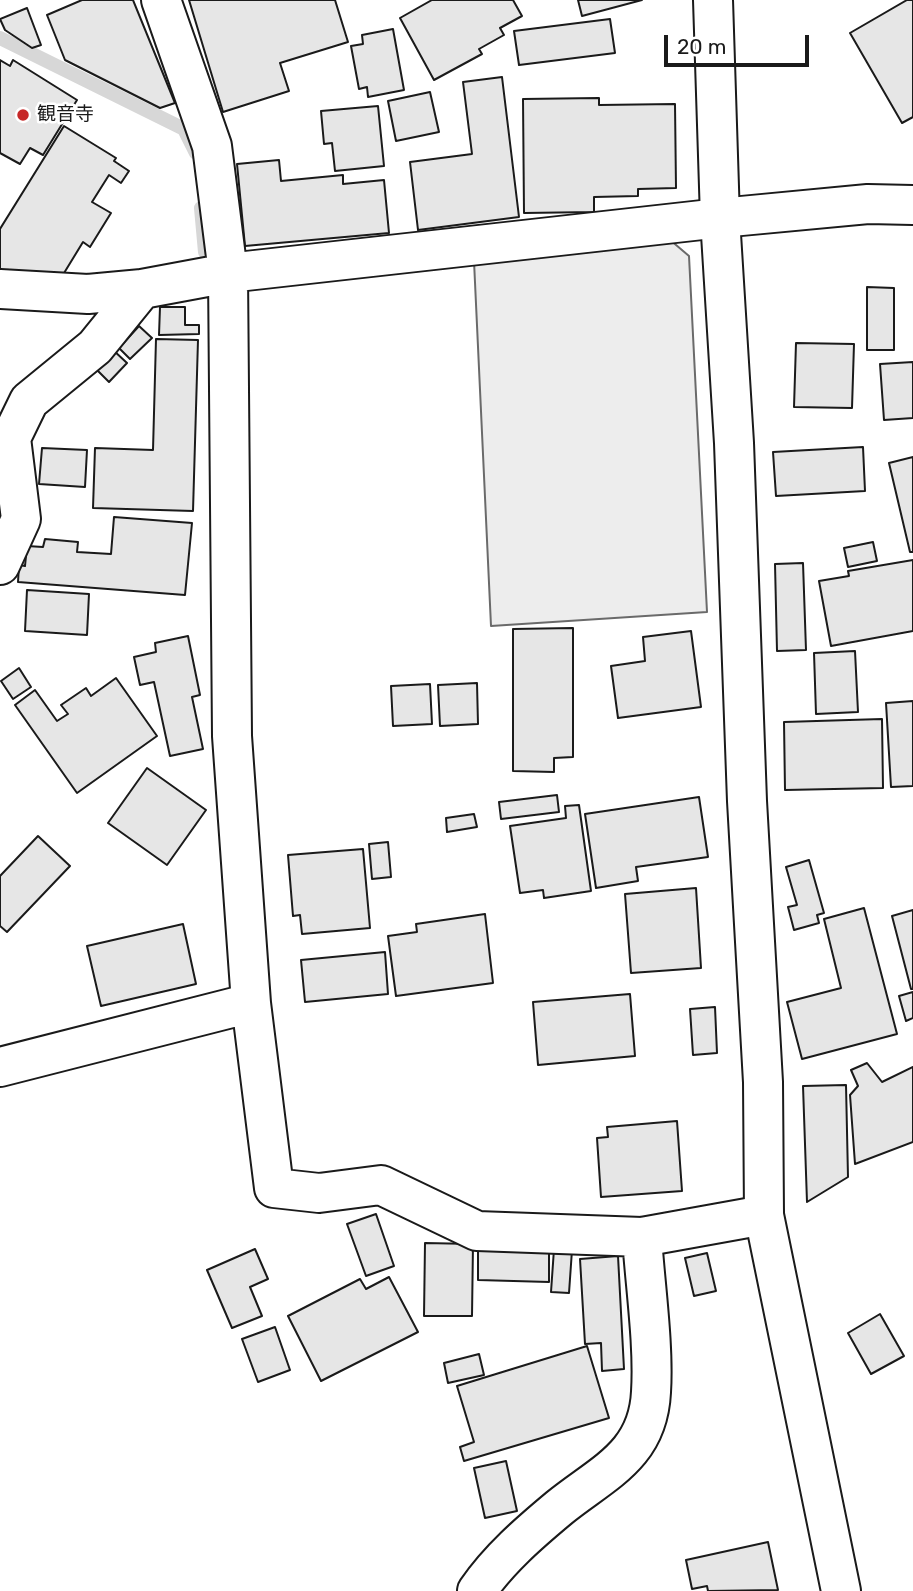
<!DOCTYPE html>
<meta charset="utf-8">
<style>
body{margin:0}
#map{position:relative;width:913px;height:1591px;overflow:hidden;background:#fff;font-family:Rubik,sans-serif}
canvas{display:block}
.scale{position:absolute;left:664px;top:35px;width:145px;height:32px;box-sizing:border-box;border:4px solid #1a1a1a;border-top:0;padding-left:9px;font-size:21px;line-height:24px;white-space:nowrap;color:#1a1a1a;-webkit-text-stroke:5px #fff;paint-order:stroke}
</style>
<div id="map">
<canvas width="913" height="1591"></canvas>
<div class="scale">20 m</div>
</div>
<script>
const context = document.querySelector('canvas').getContext('2d');
context.lineJoin = 'round';
function paint(path, color) { context.fillStyle = color; context.fill(path, 'evenodd'); }
function trace(path, color, width, dash) { context.strokeStyle = color; context.lineWidth = width; context.lineCap = dash ? 'butt' : 'round'; context.setLineDash(dash || []); context.stroke(path); }
function label(font, color, halo, rows, align = 'center') {
  context.font = font + ' Rubik,"Noto Sans JP",sans-serif'; context.lineWidth = 5; context.setLineDash([]); context.textBaseline = 'middle'; context.strokeStyle = halo; context.fillStyle = color; for (const [text, x, y, turn = 0] of rows) {
    context.save(); context.translate(x, y); context.rotate((+turn || 0) * Math.PI / 180); context.textAlign = isNaN(turn) ? turn : align; if (halo) context.strokeText(text, 0, 0); context.fillText(text, 0, 0); context.restore();
  }
}
const built = new Path2D(`
 M669 239 689 256 707 612 491 626 474 261Z`);
paint(built, '#ededed');
trace(built, '#6a6a6a', 2);
trace(new Path2D(`
 M0 38 184 129 196 153
 M201 208 205 252`), '#d7d7d7', 14);
const building = new Path2D(`
 M82 0H133L175 103 160 108 65 60 47 15Z
 M189 0H335L348 42 280 63 289 91 223 112Z
 M432 0H513L522 16 500 28 504 35 479 49 482 54 434 80 400 18Z
 M578 0H642L582 16Z
 M907 0H913V117L902 123 850 33Z
 M27 8 41 45 32 48 5 30 0 19Z
 M610 19 615 53 519 65 514 31Z
 M393 29 404 90 368 97 367 87 359 89 351 46 363 44 362 35Z
 M0 60 10 66 13 60 77 100 43 155 30 148 20 164 0 153Z
 M502 77 519 217 418 230 410 162 472 154 463 82Z
 M430 92 439 132 396 141 388 101Z
 M599 98V105L675 104 676 188 638 189V196L594 197V212L524 213 523 99Z
 M378 106 384 166 335 171 332 143 324 144 321 111Z
 M64 126 116 158 114 161 129 171 121 183 109 175 92 202 111 213 90 247 83 242 61 278 0 271V229Z
 M279 160 281 181 343 175V184L384 180 389 233 245 246 237 164Z
 M867 287 894 288V350H867Z
 M160 307H185V325H199V334L159 335Z
 M139 326 152 338 130 359 119 348Z
 M156 339 198 340 193 511 93 508 95 448 153 450Z
 M796 343 854 344 852 408 794 407Z
 M112 349 127 363 109 382 95 368Z
 M913 362V418L884 420 880 364Z
 M863 447 865 491 776 496 773 452Z
 M42 448 87 450 85 487 39 484Z
 M913 457V552H910L889 463Z
 M114 517 192 523 185 595 18 582 19 565 25 566 27 546 43 547 45 539 78 542 77 552 111 554Z
 M873 542 877 561 848 567 844 548Z
 M913 560V631L831 646 819 581 849 576 848 571Z
 M803 563 806 650 777 651 775 564Z
 M27 590 89 594 87 635 25 631Z
 M573 628V757L554 758V772L513 771V629Z
 M691 631 701 707 618 718 611 666 645 661 643 637Z
 M188 636 200 695 192 697 203 749 170 756 154 682 140 685 134 657 156 652 155 643Z
 M855 651 858 712 816 714 814 653Z
 M19 668 31 687 13 699 1 681Z
 M116 678 157 736 77 793 15 705 35 690 57 721 68 714 61 705 86 688 91 696Z
 M477 683 478 724 440 726 438 685Z
 M430 684 432 724 393 726 391 686Z
 M913 701V786L891 787 886 703Z
 M882 719 883 788 785 790 784 722Z
 M147 768 206 810 167 865 108 823Z
 M557 795 559 812 501 819 499 802Z
 M699 797 708 857 636 867 638 881 596 888 585 814Z
 M579 805 591 891 544 898 543 890 520 893 510 826 566 818 565 806Z
 M474 814 477 827 447 832 446 818Z
 M38 836 70 866 7 932 0 926V876Z
 M388 842 391 877 372 879 369 844Z
 M363 849 370 928 302 934 300 915 293 916 288 855Z
 M809 860 824 913 817 915 819 923 794 930 788 907 797 905 786 867Z
 M696 888 701 968 631 973 625 894Z
 M864 908 897 1034 802 1059 787 1002 841 988 824 919Z
 M913 910V989H911L892 916Z
 M485 914 493 983 396 996 388 936 417 932 416 924Z
 M183 924 196 984 101 1006 87 946Z
 M385 952 388 994 305 1002 301 960Z
 M913 992V1018L906 1021 899 996Z
 M630 994 635 1056 538 1065 533 1002Z
 M715 1007 717 1053 693 1055 690 1009Z
 M867 1063 882 1082 913 1067V1142L855 1164 850 1095 858 1086 851 1070Z
 M846 1085 848 1177 807 1202 803 1086Z
 M677 1121 682 1191 601 1197 597 1138 608 1137 607 1127Z
 M376 1214 394 1266 366 1276 347 1224Z
 M425 1243 473 1244 472 1316H424Z
 M255 1249 268 1279 250 1287 262 1316 232 1328 207 1270Z
 M478 1249 549 1251V1282L478 1280Z
 M554 1249 572 1250 569 1293 551 1292Z
 M707 1253 716 1291 694 1296 685 1258Z
 M618 1256 624 1369 602 1371 601 1343 585 1344 580 1259Z
 M389 1277 418 1332 321 1381 288 1316 360 1279 366 1289Z
 M880 1314 904 1356 871 1374 848 1333Z
 M275 1327 290 1370 258 1382 242 1339Z
 M587 1346 609 1418 464 1461 460 1447 474 1442 457 1386Z
 M479 1354 484 1375 448 1383 444 1363Z
 M506 1461 517 1511 485 1518 474 1468Z
 M768 1542 778 1590 708 1591 707 1586 692 1589 686 1560Z`);
paint(building, '#e6e6e6');
trace(building, '#1a1a1a', 2);
const minor = new Path2D(`
 M161 0 212 146 228 273 232 736 251 1003 274 1188 319 1193 381 1185 477 1231 642 1237 764 1215
 M0 289 88 294 142 289 228 273 720 218 868 204 913 205
 M0 565 21 519 11 438 29 401 95 347 142 289
 M0 1067 251 1003
 M477 1591C499 1559 529 1533 559 1508 602 1473 648 1456 651 1392 654 1345 645 1284 642 1237`);
const tertiary = new Path2D(`
 M713 0 720 218 734 443 747 801 763 1082 764 1215 841 1591`);
trace(minor, '#1a1a1a', 42);
trace(tertiary, '#1a1a1a', 42);
trace(minor, '#fff', 38);
trace(tertiary, '#fff', 38);
for (const [x, y, r, color] of [
 [23,115,7,"#c62828"]
]) { const dot = new Path2D(); dot.arc(x, y, r, 0, 2 * Math.PI); context.fillStyle = color; context.fill(dot); trace(dot, '#fff', 2.5); }
label('19px', '#1a1a1a', '#fff', [
 ["観音寺",37,115]
], 'left');
</script>
